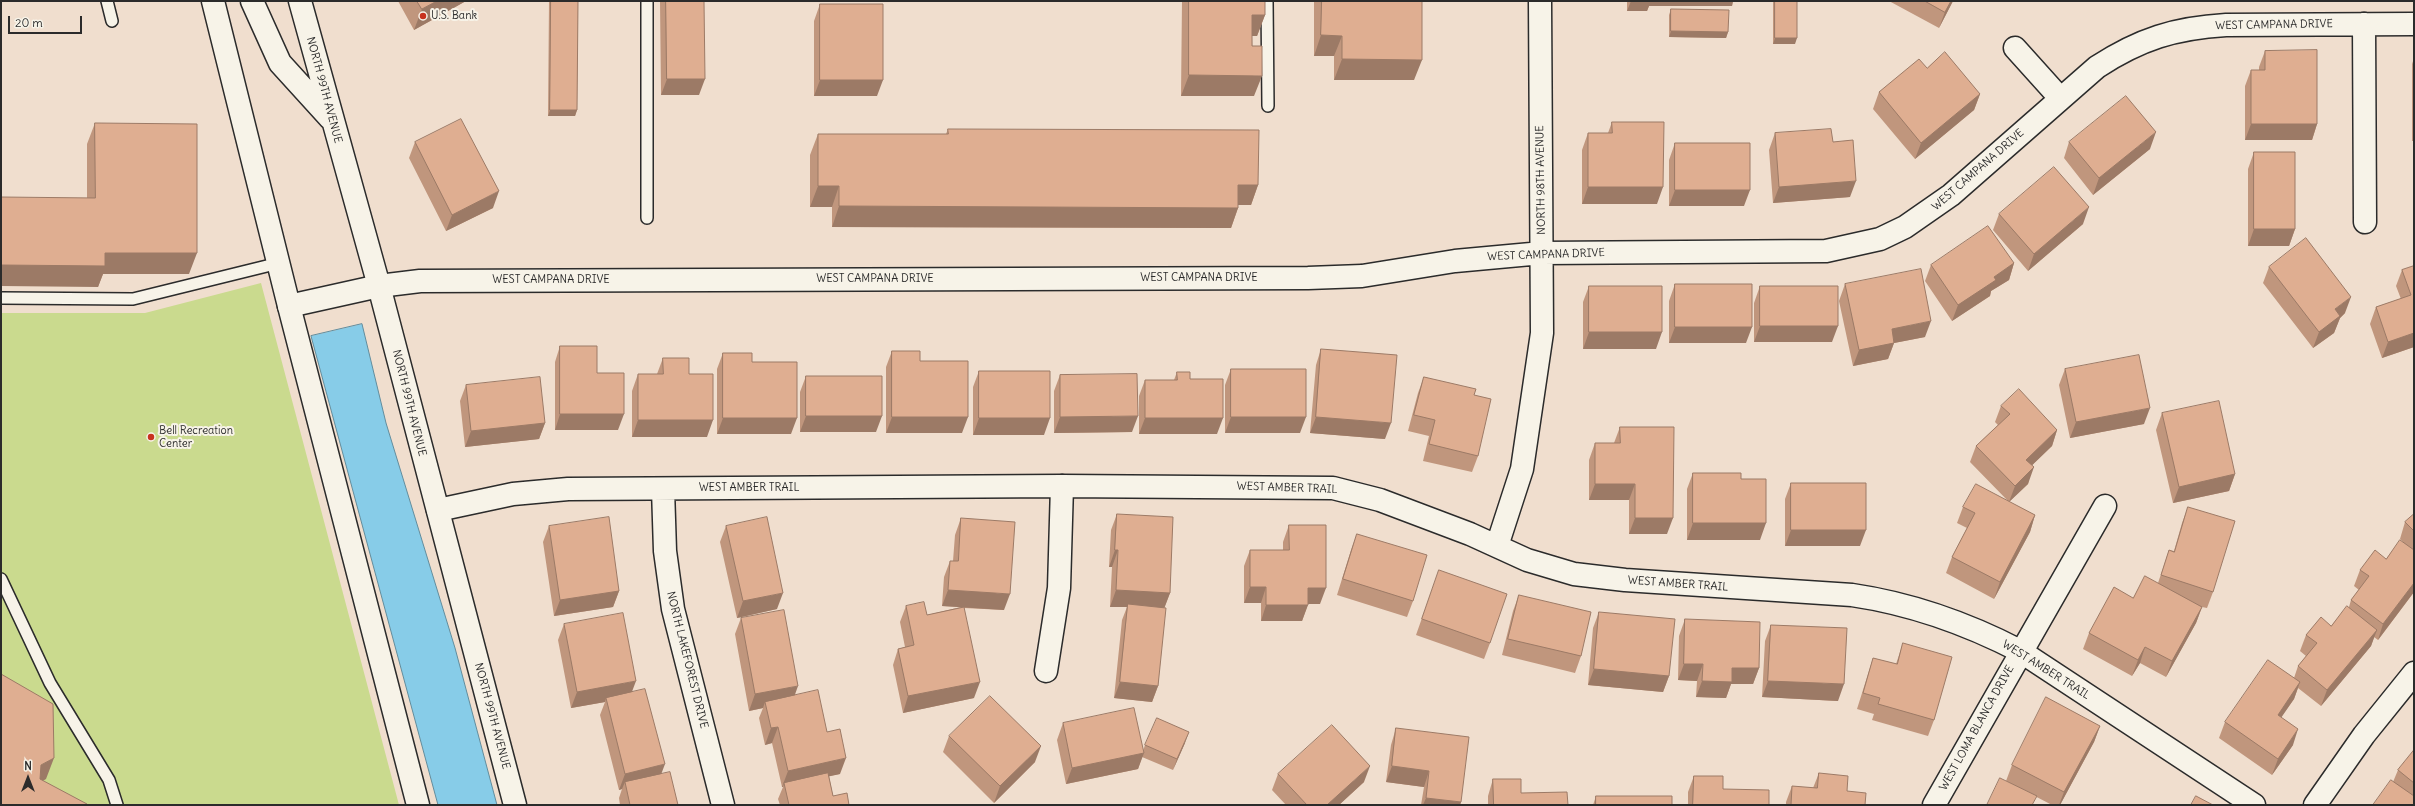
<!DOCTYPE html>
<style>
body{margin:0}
#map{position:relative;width:2415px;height:806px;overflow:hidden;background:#f0dece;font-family:Delius,sans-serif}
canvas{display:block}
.frame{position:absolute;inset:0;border:2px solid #2b2b2b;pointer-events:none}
.north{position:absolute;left:8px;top:758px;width:40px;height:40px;-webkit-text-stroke:3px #f7f3e8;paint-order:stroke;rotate:0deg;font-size:11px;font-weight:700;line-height:16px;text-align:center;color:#2b2b2b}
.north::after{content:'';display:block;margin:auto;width:14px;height:18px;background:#2b2b2b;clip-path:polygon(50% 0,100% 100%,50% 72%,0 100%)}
.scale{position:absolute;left:8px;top:16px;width:74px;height:18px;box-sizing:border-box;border:2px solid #2b2b2b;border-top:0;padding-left:5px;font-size:12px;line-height:14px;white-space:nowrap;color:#2b2b2b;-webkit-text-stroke:3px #f7f3e8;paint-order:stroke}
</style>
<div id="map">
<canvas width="2415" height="806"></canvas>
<div class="frame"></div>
<div class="north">N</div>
<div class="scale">20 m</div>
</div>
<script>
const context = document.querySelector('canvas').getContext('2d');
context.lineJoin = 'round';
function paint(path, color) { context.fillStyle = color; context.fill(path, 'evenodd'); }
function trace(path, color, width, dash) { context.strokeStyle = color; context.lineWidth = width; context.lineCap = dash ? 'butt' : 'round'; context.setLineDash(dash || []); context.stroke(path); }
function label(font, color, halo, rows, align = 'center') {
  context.font = font + ' Delius,sans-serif'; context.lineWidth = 4; context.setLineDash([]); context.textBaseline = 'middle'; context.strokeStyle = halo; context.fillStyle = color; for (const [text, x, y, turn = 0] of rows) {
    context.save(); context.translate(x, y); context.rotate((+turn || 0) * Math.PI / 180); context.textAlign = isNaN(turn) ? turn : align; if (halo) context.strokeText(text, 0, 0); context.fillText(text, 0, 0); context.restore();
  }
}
paint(new Path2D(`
 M261 283 399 805H1V313H145Z`), '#cada8e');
const water = new Path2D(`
 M362 324 386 423 455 648 497 805H438L311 336Z`);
paint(water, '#87cce8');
trace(water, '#628c9c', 1);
const lane = new Path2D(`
 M107 1 112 21
 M1267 1 1268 106
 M647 218V1
 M1 298 133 299 279 263
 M1 579 50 683 109 780 117 805`);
const street = new Path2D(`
 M2364 24 2365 222
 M2015 48 2060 98
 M289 306 379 286 420 281 1308 278 1362 276 1455 261 1542 253 1826 251 1880 239 1905 227 1951 195 2097 67C2140 39 2175 28 2226 25L2414 24
 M663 489 665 551 673 609 723 805
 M438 510 513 494 568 489 1062 486 1333 488 1380 500 1470 534 1527 560 1574 574 1625 580 1852 595C1913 604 1966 623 2020 651L2254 805
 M1497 546 1522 469 1542 333 1540 1
 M1046 671 1059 588 1062 486
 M1934 805 2105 506
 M2315 805 2364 735 2414 673`);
const secondary = new Path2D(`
 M213 1 289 306 418 805
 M252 1 280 63 330 118
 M300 1 379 286 515 805`);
trace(lane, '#2b2b2b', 14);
trace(street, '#2b2b2b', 25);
trace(secondary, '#2b2b2b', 25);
trace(lane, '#f7f3e8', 11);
trace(street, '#f7f3e8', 22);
trace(secondary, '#f7f3e8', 22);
paint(new Path2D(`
 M398 1H466L414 30Z
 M549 1H578L577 110 575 116H548Z
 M660 1H704L699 95H661Z
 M1182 1H1265V15L1257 36H1252L1254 96H1181Z
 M1314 1H1422L1414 80H1334V56H1314Z
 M1627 1H1733L1732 6H1649L1647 11H1627Z
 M1773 1H1797L1795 44H1773Z
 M1889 1H1953L1939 28Z
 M820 4 877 96H814V21Z
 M1671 9 1728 32 1726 38 1669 37V15Z
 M2265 51 2317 124 2312 140H2245V86L2251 70H2259V67Z
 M2414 58V141H2412V64Z
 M1927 68 1980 94 1974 110 1915 159 1873 109 1879 92Z
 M1612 122 1657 204H1582V150L1588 133H1608Z
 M95 123 189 274H103L98 287 87 198V144Z
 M948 129 1258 185 1251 205H1238V208L1231 228 832 227V207H810V155L818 134H946Z
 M1775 133 1833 142 1850 197 1773 203 1769 150Z
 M415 142 493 208 446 231 409 158Z
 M2069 142 2150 149 2093 195 2064 158Z
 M1675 143 1744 206H1669V160Z
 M2254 152 2295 229 2289 246H2248V169Z
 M1999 214 2083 224 2028 271 1993 230Z
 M2014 263 2009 280 1991 291 1990 296 1952 321 1925 281 1931 265Z
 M2414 266V347L2382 358 2370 324 2376 307 2401 299 2396 286 2402 270Z
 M2269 267 2345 313 2340 318 2334 333 2313 348 2263 283Z
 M1675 284 1746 343H1669V301Z
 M1845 284 1925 337 1894 343 1888 359 1853 366 1839 301Z
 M1589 286 1656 349H1583V302Z
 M1760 286 1832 342H1754V303Z
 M560 346 597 373 618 430H555V362Z
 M1321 349 1385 439 1310 433 1316 365Z
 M892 351 920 361 962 433H886V367Z
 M723 353 752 362 791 434H717V369Z
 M663 358 689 374 707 437H632V391L638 374H657Z
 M1231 369 1300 433H1225V385Z
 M2065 369 2144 424 2070 438 2059 385Z
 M979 371 1044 435H973V387Z
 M1177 372 1190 379 1217 434H1139V396L1145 380H1174Z
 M1060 375 1132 432 1054 433V391Z
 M806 376 876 432H800V392Z
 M1424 377 1474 395 1478 456 1472 472 1423 461 1429 436 1408 431 1418 393Z
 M466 385 545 423 539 439 465 447 460 401Z
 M2001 406 2057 430 2052 446 2032 465 2028 484 2009 502 2035 515 2030 532 1994 599 1946 573 1952 557 1967 528 1957 523 1963 507 2008 501 1970 462 1976 446 1998 425 1995 422Z
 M2162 413 2235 474 2229 491 2173 503 2156 430Z
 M1620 427 1667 534H1629V500H1589V460L1595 443H1614Z
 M1693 473 1741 479 1760 540H1687V489Z
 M1791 483 1860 546H1785V499Z
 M2188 507 2213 592 2207 608 2202 607 2196 623 2166 677 2140 663 2132 676 2083 649 2089 633 2133 598 2158 583 2169 550 2174 551 2182 523Z
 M1117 514 1170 593 1164 608 1158 686 1152 702 1114 698 1122 620 1127 607H1110L1112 567H1109L1111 530Z
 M2414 514V592L2378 640 2374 637 2371 646 2321 706 2298 688 2294 699 2281 717 2293 745 2272 775 2219 738 2225 722 2294 678 2298 666 2306 656 2300 651 2306 635 2331 626 2349 607 2351 600 2359 590 2354 586 2360 570 2386 559 2403 542 2400 539 2405 522Z
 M961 518 1004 610 964 608 974 698 903 713 893 665 898 649 905 647 900 622 906 606 927 615 961 607 942 606 944 577 950 561H953L955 535Z
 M1289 525 1320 604H1308L1302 621H1261V603H1244V566L1250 550H1283V542Z
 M549 526 619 591 613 607 554 616 543 542Z
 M726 526 777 609 737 618 720 542Z
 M1357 534 1413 601 1407 617 1337 595 1351 550Z
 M1439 570 1490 643 1484 659 1416 635Z
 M1519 595 1581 656 1575 673 1502 655 1513 611Z
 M1599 612 1669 676 1663 692 1588 685 1593 628Z
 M741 618 795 695 827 732 840 774 829 776 833 796 849 805H780L778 799 783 787H782L772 743 765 745 759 718 763 708 749 711 735 634Z
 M1685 619 1759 668 1753 684H1731L1726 698 1696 697 1697 681 1678 680 1679 636Z
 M564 624 632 692 661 774 678 805H620L619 798 622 789 619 790 600 715 605 702 571 708 558 640Z
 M1771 625 1838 701 1762 697 1765 641Z
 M1903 643 1934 720 1928 736 1872 720 1874 714 1857 709 1868 674 1873 658 1896 664Z
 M1063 723 1143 751 1145 745 1185 743 1173 770 1142 757 1138 769 1066 784 1057 740Z
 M2100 726 2094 742 2060 805H2052L2006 781 2012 765Z
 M1396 728 1461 802 1460 805H1421L1424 787 1386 782 1391 745Z
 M949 736 1035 762 994 803 943 752Z
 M2414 750V805L2393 782 2398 770Z
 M1819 773 1847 791 1865 805H1786V802L1792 786 1813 788Z
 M1278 774 1364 782 1339 805H1286L1272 790Z
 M1694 776 1723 789 1769 805H1688V792Z
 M1493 779 1521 793 1568 805H1488V796Z
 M1596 796 1672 805H1593Z`), '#c0967d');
paint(new Path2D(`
 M437 1H466L414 30 422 9Z
 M1631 1H1733L1732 6H1649L1647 11H1627Z
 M1951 1H1953L1939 28 1945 12Z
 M1252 15H1265L1257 36H1244Z
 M1671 31 1728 32 1726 38 1669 37Z
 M1321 35 1342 36 1334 56H1314Z
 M1775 38H1797L1795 44H1773Z
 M1342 59 1422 60 1414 80H1334Z
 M1189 75 1262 76 1254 96H1181Z
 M667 79H705L699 95H661Z
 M820 80H883L877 96H814Z
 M1980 94 1974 110 1915 159 1921 143Z
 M550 110H577L575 116H548Z
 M2251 124H2317L2312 140H2245Z
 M2156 132 2150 149 2093 195 2099 178Z
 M1856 181 1850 197 1773 203 1779 187Z
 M1238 185H1258L1251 205H1231Z
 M818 186H839L832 207H810Z
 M1588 187H1663L1657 204H1582Z
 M1675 190H1750L1744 206H1669Z
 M499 191 493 208 446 231 452 215Z
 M839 206 1238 208 1231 228 832 227Z
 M2089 207 2083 224 2028 271 2034 254Z
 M2254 229H2295L2289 246H2248Z
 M105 253H197L189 274H103L98 287 1 286V265Z
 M2014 263 2009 280 1991 291 1990 296 1952 321 1958 305 1994 277Z
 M2351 297 2345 313 2340 318 2334 333 2313 348 2319 332 2335 309Z
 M1931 321 1925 337 1894 343 1888 359 1853 366 1859 350 1892 329Z
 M1760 326H1838L1832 342H1754Z
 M1675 327H1752L1746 343H1669Z
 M1589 332H1662L1656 349H1583Z
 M2414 333V347L2382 358 2388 342Z
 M2150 408 2144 424 2070 438 2076 422Z
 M560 414H624L618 430H555Z
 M806 416H882L876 432H800Z
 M1138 416 1132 432 1054 433 1060 417Z
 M892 417H968L962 433H886Z
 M1231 417H1306L1300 433H1225Z
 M1316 417 1391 423 1385 439 1310 433Z
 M723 418H797L791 434H717Z
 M979 418H1050L1044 435H973Z
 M1145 418H1223L1217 434H1139Z
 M638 420H713L707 437H632Z
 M545 423 539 439 465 447 471 431Z
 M2057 430 2052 446 2021 476 2026 460Z
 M2034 467 2028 484 2009 502 2015 486Z
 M2235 474 2229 491 2173 503 2179 487Z
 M1595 484H1635L1629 500H1589Z
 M2035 515 2030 532 1994 599 2000 582Z
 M1635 518H1673L1667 534H1629Z
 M1693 523H1766L1760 540H1687Z
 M1791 530H1866L1860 546H1785Z
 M1115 550H1118L1112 567H1109Z
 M2414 583V592L2378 640 2383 624Z
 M1250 587H1266L1261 603H1244Z
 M1308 588H1326L1320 604H1302Z
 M948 590 1010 594 1004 610 942 606Z
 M1116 590 1170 593 1164 609 1128 604 1127 607H1110Z
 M619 591 613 607 554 616 560 600Z
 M783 593 777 609 737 618 743 601Z
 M1266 605H1308L1302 621H1261Z
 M2202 607 2196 623 2166 677 2172 661Z
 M2377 630 2371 646 2321 706 2327 690Z
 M2145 647 2140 663 2132 676 2138 660Z
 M1684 664H1703L1697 681 1678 680Z
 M1732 668H1759L1753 684H1731L1726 698 1696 697 1702 681Z
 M1594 669 1669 676 1663 692 1588 685Z
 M636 681 630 697 606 698 605 702 571 708 577 692Z
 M1768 681 1844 684 1838 701 1762 697Z
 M980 682 974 698 903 713 908 696Z
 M1120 682 1158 686 1152 702 1114 698Z
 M2300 682 2294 699 2272 731 2278 715Z
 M798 686 792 703 765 702 763 708 749 711 755 694Z
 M2100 726 2094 742 2060 805H2059L2064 792Z
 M778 727 772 743 765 745 771 728Z
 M2298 729 2293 745 2272 775 2278 759Z
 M1189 732 1185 743 1173 770 1177 759Z
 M1041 746 1035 762 994 803 1000 786Z
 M1144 753 1138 769 1066 784 1072 768Z
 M54 758 46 779 34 786 41 765Z
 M846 758 840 774 785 786 784 783 783 787H782L788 771Z
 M665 764 659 780 625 782 622 789 619 790 625 774Z
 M1370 766 1364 782 1339 805H1327Z
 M1392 766 1429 771 1424 787 1386 782Z
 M1426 798 1461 802 1460 805H1423Z`), '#9c7a66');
const building = new Path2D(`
 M417 1H437L422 9Z
 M551 1H578L577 110H550Z
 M666 1H704L705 79H667Z
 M1189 1H1265V15H1252V46H1262V76L1189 75Z
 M1322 1H1422V60L1342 59V36L1321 35Z
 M1775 1H1797V38H1775Z
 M1925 1H1951L1945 12Z
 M820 4H883V80H820Z
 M1671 9 1729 10 1728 32 1671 31Z
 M2317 50V124H2251V70H2265V51Z
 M1945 52 1980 94 1921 143 1879 92 1919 59 1927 68Z
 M2126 96 2156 132 2099 178 2069 142Z
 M461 119 499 191 452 215 415 142Z
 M1612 122H1664L1663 187H1588V133H1612Z
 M95 123 197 124V253H105V266L1 265V197L95 198Z
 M948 129 1259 130 1258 185H1238V208L839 206V186H818V134H948Z
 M1831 129 1833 142 1853 140 1856 181 1779 187 1775 133Z
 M1675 143H1750V190H1675Z
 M2254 152H2295V229H2254Z
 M2054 167 2089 207 2034 254 1999 214Z
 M1988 226 2014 263 1994 277 1996 280 1958 305 1931 265Z
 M2306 238 2351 297 2335 309 2340 316 2319 332 2269 267Z
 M2414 266V333L2388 342 2376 307 2411 295 2402 270Z
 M1921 269 1931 321 1892 329 1894 343 1859 350 1845 284Z
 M1675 284H1752V327H1675Z
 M1589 286H1662V332H1589Z
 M1760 286H1838V326H1760Z
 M560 346H597V373H624V414H560Z
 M1321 349 1397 355 1391 423 1316 417Z
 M892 351H920V361H968V417H892Z
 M723 353H752V362H797V418H723Z
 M2139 355 2150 408 2076 422 2065 369Z
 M663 358H689V374H713V420H638V374H663Z
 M1231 369H1306V417H1231Z
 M979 371H1050V418H979Z
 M1177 372H1190V379H1223V418H1145V380H1177Z
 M1137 374 1138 416 1060 417V375Z
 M806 376H882V416H806Z
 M540 377 545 423 471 431 466 385Z
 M1424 377 1476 389 1474 395 1491 399 1478 456 1429 444 1435 420 1414 415Z
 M2019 389 2057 430 2026 460 2034 467 2015 486 1976 446 2010 414 2001 406Z
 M2219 401 2235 474 2179 487 2162 413Z
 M1620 427H1674L1673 518H1635V484H1595V443H1620Z
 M1693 473H1741V479H1766V523H1693Z
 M1791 483H1866V530H1791Z
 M1976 484 2035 515 2000 582 1952 557 1975 513 1963 507Z
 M2188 507 2235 521 2213 592 2161 575 2169 550 2174 552Z
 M1117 514 1173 517 1170 593 1116 590 1118 550H1115Z
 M2414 514V531L2405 522Z
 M609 517 619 591 560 600 549 526Z
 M767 517 783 593 743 601 726 526Z
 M961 518 1015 522 1010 594 948 590 950 561H958Z
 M1289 525H1326V588H1308V605H1266V587H1250V550H1289Z
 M1357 534 1427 555 1413 601 1343 579Z
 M2400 540 2414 550V583L2383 624 2351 600 2369 576 2360 570 2375 550 2386 559Z
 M1439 570 1507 594 1490 643 1422 619Z
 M2145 576 2202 607 2172 661 2145 647 2138 660 2089 633 2114 587 2133 598Z
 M1519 595 1591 612 1581 656 1508 639Z
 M924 602 927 615 964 607 980 682 908 696 898 649 914 645 906 606Z
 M1128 604 1166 608 1158 686 1120 682Z
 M2347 606 2377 630 2327 690 2298 666 2317 643 2306 635 2321 617 2331 626Z
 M784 610 798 686 755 694 741 618Z
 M1599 612 1675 619 1669 676 1594 669Z
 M623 613 636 681 577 692 564 624Z
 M1685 619 1760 622 1759 668H1732V682L1702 681 1703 664H1684Z
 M1771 625 1847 628 1844 684 1768 681Z
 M1903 643 1952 657 1934 720 1878 704 1880 698 1863 693 1873 658 1897 664Z
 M2268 660 2300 682 2278 715 2298 729 2278 759 2225 722Z
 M1 674 53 704 54 758 41 765 40 779 87 804V805H1Z
 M645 689 665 764 625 774 606 698Z
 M818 690 827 732 840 729 846 758 788 771 778 727 771 728 765 702Z
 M990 696 1041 746 1000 786 949 736Z
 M2046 697 2100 726 2064 792 2012 765Z
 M1134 708 1144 753 1072 768 1063 723Z
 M1157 718 1189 732 1177 759 1145 745Z
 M1332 725 1370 766 1327 805H1307L1278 774Z
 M1396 728 1469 737 1461 802 1426 798 1429 771 1392 766Z
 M2414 750V783L2398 770Z
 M670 772 678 805H630L625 782Z
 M828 773 833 796 847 793 849 805H789L784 783Z
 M1819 773 1848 776 1847 791 1866 793 1865 805H1791L1792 786 1817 788Z
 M1694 776H1723V789L1769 790V805H1693Z
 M2000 778 2037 796 2032 805H1987Z
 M1493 779H1521V793L1567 792 1568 805H1494Z
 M2391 780 2414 796V805H2373Z
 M1596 796H1672V805H1596Z
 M2196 796 2213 805H2191Z`);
paint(building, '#dfae91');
trace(building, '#9c7a66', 1);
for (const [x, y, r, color] of [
 [423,16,4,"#c8321e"],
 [151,437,4,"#c8321e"]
]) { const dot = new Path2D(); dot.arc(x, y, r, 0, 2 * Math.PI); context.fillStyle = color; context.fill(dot); trace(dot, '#f7f3e8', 1.5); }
label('11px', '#2b2b2b', '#f7f3e8', [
 ["U.S. Bank",431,16],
 ["Bell Recreation",159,431],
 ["Center",159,444]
], 'left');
label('11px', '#2b2b2b', '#f7f3e8', [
 ["WEST CAMPANA DRIVE",2274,25,-1],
 ["NORTH 99TH AVENUE",324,90,75],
 ["WEST CAMPANA DRIVE",1978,170,-41],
 ["NORTH 98TH AVENUE",1541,180,-91],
 ["WEST CAMPANA DRIVE",1546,255,-2],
 ["WEST CAMPANA DRIVE",1199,278],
 ["WEST CAMPANA DRIVE",875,279],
 ["WEST CAMPANA DRIVE",551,280],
 ["NORTH 99TH AVENUE",409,403,76],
 ["WEST AMBER TRAIL",749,488],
 ["WEST AMBER TRAIL",1287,488,2],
 ["WEST AMBER TRAIL",1678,584,4],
 ["NORTH LAKEFOREST DRIVE",687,660,76],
 ["WEST AMBER TRAIL",2046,670,32],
 ["NORTH 99TH AVENUE",492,716,75],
 ["WEST LOMA BLANCA DRIVE",1977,728,-61]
]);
</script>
